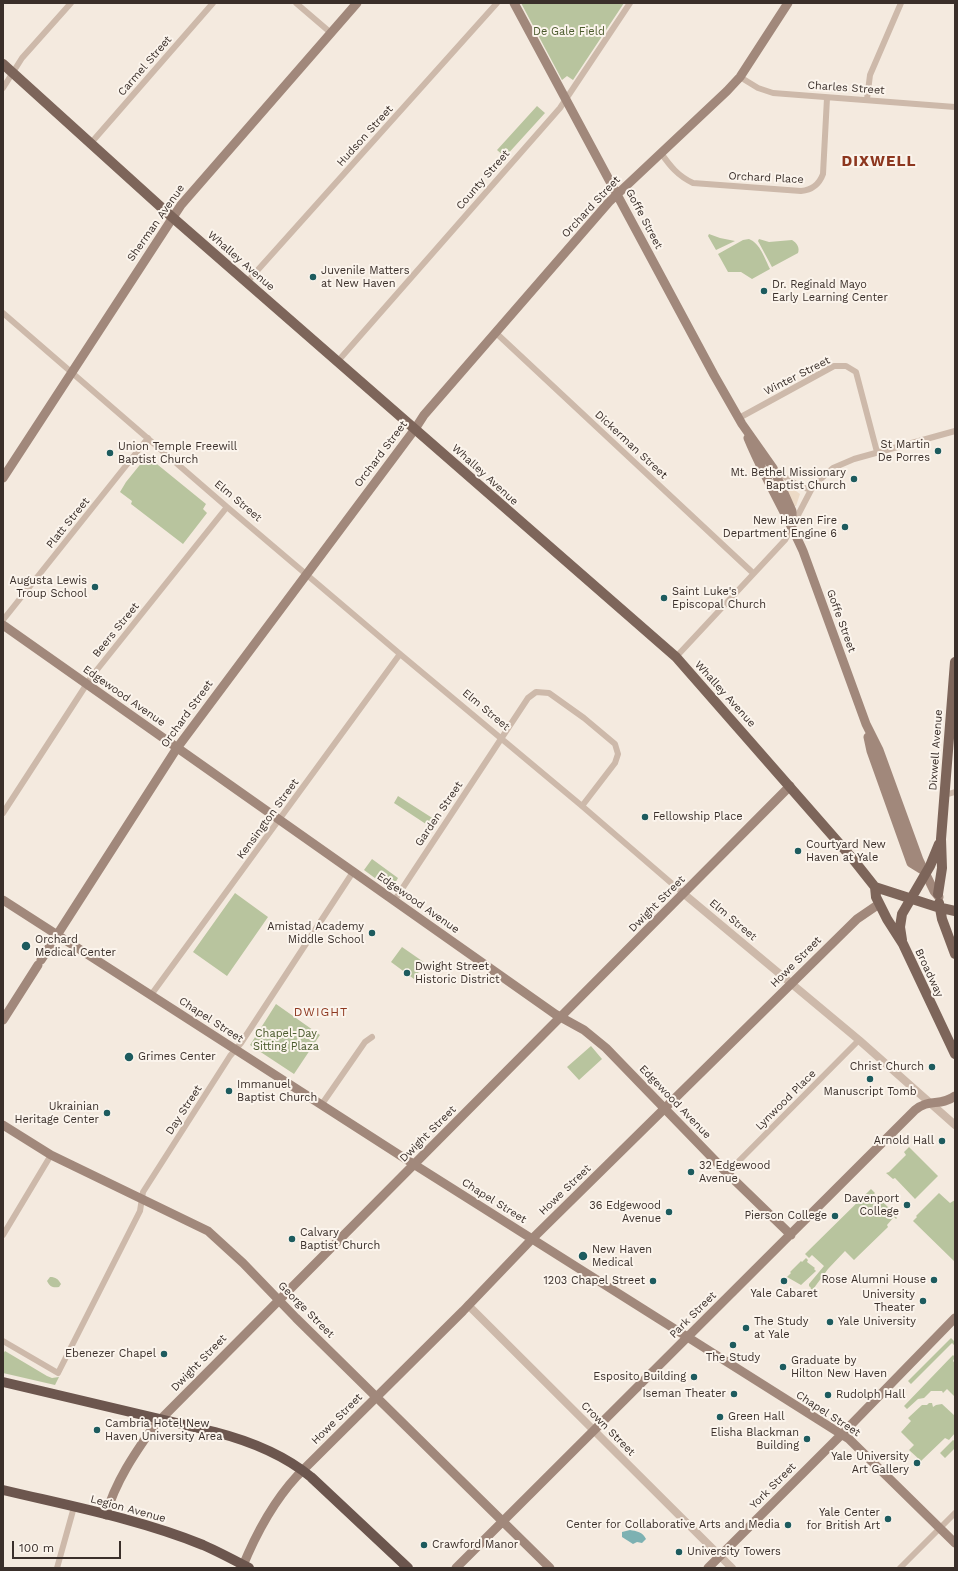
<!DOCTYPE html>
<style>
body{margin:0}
#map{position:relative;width:958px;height:1571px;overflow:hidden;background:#f4eadf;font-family:"Work Sans",sans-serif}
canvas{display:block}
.frame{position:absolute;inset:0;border:4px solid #3a2f2a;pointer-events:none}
.scale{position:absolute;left:12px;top:1541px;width:109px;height:18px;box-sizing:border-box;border:2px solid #3a2f2a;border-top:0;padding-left:5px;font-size:12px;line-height:14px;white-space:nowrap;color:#3a2f2a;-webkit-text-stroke:3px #fbf4ec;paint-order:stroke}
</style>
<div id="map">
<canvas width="958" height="1571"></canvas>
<div class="frame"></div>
<div class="scale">100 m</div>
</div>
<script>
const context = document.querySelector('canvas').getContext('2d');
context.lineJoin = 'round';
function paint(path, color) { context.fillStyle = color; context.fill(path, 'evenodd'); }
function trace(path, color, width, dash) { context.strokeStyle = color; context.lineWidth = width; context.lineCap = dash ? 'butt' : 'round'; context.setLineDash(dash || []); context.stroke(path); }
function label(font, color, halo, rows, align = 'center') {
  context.font = font + ' "Work Sans",sans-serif'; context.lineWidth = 4; context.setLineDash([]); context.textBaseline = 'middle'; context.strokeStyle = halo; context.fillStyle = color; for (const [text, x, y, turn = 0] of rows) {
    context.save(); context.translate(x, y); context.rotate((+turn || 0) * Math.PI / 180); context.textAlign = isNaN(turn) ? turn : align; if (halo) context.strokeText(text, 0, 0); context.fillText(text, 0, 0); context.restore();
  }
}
paint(new Path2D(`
 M521 3H624L573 80 567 76 562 80Z
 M537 106 545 113 505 157 497 150Z
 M709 234 720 238 735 241 716 250 708 236Z
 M749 239C760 243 765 259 770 269L752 279 741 272H728L718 254 743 240Z
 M759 239 769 242 792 240C797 243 800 248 798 253L772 267 758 241Z
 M147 456 206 504 203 509 207 513 183 544 131 504 132 501 120 492 126 482Z
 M398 796 437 821 432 828 394 803Z
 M372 859 398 878 391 890 364 870Z
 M235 893 268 917 227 976 193 952Z
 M402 947 425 963 414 979 391 962Z
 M276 1004 320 1035 294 1074 250 1045Z
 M591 1046 602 1059 579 1080 567 1067Z
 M909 1147 938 1176 915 1199 895 1178 893 1179 886 1173 889 1172 906 1155 904 1152Z
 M871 1189 875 1193 874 1194 888 1207 897 1218 896 1219 894 1217 887 1225 888 1227 854 1260 845 1251 828 1269 811 1292 810 1291 811 1288 809 1286V1284L824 1266 812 1255 809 1258 805 1254Z
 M939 1193 950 1203 955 1200V1262L913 1221 917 1217 916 1216Z
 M806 1258 808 1260 807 1262 815 1268 814 1269 816 1271 801 1285 787 1277 791 1273 790 1272 801 1261 802 1262Z
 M50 1277C56 1277 58 1279 61 1284L59 1287C53 1288 50 1287 47 1281Z
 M951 1338 955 1342V1346L952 1343 911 1384 908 1381Z
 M5 1351 47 1376 52 1378 59 1377 55 1385 3 1373V1354Z
 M953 1355 955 1357 953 1361 955 1363V1397L947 1389 943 1393 942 1391H931L924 1398 918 1399 907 1409 904 1406Z
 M929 1403H932L933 1407 936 1405 942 1404 955 1416V1433L949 1440 945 1438 921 1461 909 1450 914 1445 901 1432 911 1421 908 1418 922 1405H927Z
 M953 1440 955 1441V1448L945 1458 940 1453Z`), '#b8c49e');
paint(new Path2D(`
 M788 485 800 494 796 506H794L786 487Z`), '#ecdac6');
paint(new Path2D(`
 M630 1530C636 1531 643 1532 646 1539L642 1543 637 1542 633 1544 622 1537V1532Z`), '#7db1b2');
trace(new Path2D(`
 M296 3 331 33
 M740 77 758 88 773 93 955 107
 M3 88 22 58 71 3
 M867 99 870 75 901 3
 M91 143 213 3
 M661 153C670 166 678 176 693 183L801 191C812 190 819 185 823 174L827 98
 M247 282 497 3
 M3 313 227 507 400 654 582 806 684 894
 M495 332 753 573
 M338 361 560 108 630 3
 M739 418 834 366H846L856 372 877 452
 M776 471 799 486 811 490
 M3 620 148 438
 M676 657 785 540 811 490 815 484 833 468 854 459 955 431
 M945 795 955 792
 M3 813 92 676 227 507
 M394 901 528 698 536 692 549 693 584 718 615 744 618 754 615 763 582 806
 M151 995 400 654
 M322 1104 365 1042 372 1037
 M727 1173 859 1040
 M3 1235 51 1155
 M3 1341 58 1373 140 1211 143 1192 230 1056 241 1043 353 872
 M57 1568 74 1507
 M900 1568 955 1513`), '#cdb9aa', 6);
trace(new Path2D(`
 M684 894 859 1040 955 1125
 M468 1305 732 1568`), '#cdb9aa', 8);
trace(new Path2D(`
 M514 3 714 375 742 424 773 468 792 511V527
 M748 438C764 477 786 513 803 551L866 724 879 750 919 860 934 891 939 897
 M3 478 181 205 357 3
 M3 625 555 1014 584 1030 606 1048 727 1173 791 1235
 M868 737 871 751 911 863 924 871
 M3 900 415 1165 849 1439 955 1543
 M41 960 177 748 415 429 424 415 609 202 727 91 740 77 788 3
 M3 1020 38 965
 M3 1125 51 1155 208 1231 243 1263 296 1318 550 1568
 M106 1515C115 1482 135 1453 154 1426L790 786
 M242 1568C255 1536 273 1502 297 1476L463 1311 532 1239 857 919 879 904
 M456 1568 915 1110C929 1098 940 1107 955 1096
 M708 1568 841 1435 955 1318`), '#a1887b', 9);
trace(new Path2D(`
 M3 64 172 217 676 657 852 858 875 887 876 897 887 919 903 944 955 1054
 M875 887 937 907 955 911
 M938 894 942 868 941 839 955 662
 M939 903 942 919 955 954
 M902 940 900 927 902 914 930 866 939 844`), '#7d655a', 10);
trace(new Path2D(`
 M3 1382 215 1432C250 1441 283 1454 311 1477L408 1568
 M3 1490C70 1506 139 1519 203 1545 219 1552 234 1560 249 1568`), '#6c564e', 10);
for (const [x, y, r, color] of [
 [313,277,4,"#1d5b5e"],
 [764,291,4,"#1d5b5e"],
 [938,451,4,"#1d5b5e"],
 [110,453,4,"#1d5b5e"],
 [854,479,4,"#1d5b5e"],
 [845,527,4,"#1d5b5e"],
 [95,587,4,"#1d5b5e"],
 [664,598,4,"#1d5b5e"],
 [645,817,4,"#1d5b5e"],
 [798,851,4,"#1d5b5e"],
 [372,933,4,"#1d5b5e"],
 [26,946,5,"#1d5b5e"],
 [407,973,4,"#1d5b5e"],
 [129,1057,5,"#1d5b5e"],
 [932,1067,4,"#1d5b5e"],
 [870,1079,4,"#1d5b5e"],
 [229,1091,4,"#1d5b5e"],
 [107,1113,4,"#1d5b5e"],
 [942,1141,4,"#1d5b5e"],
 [691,1172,4,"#1d5b5e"],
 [907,1205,4,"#1d5b5e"],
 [669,1212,4,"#1d5b5e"],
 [835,1216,4,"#1d5b5e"],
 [292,1239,4,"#1d5b5e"],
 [583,1256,5,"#1d5b5e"],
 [934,1280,4,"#1d5b5e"],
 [653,1281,4,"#1d5b5e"],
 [784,1281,4,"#1d5b5e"],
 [923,1301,4,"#1d5b5e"],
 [830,1322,4,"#1d5b5e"],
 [746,1328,4,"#1d5b5e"],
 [733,1345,4,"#1d5b5e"],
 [164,1354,4,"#1d5b5e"],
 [783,1367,4,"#1d5b5e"],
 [694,1377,4,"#1d5b5e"],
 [734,1394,4,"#1d5b5e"],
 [828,1395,4,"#1d5b5e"],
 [720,1417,4,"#1d5b5e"],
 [97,1430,4,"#1d5b5e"],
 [807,1439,4,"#1d5b5e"],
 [917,1463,4,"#1d5b5e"],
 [888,1519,4,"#1d5b5e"],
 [788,1525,4,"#1d5b5e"],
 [424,1545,4,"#1d5b5e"],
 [679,1552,4,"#1d5b5e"]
]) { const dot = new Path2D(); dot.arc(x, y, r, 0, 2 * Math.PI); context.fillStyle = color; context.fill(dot); trace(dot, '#fbf4ec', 1.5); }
label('11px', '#4a5a2c', '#fbf4ec', [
 ["De Gale Field",569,32],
 ["Chapel-Day",286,1034],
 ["Sitting Plaza",286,1047]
]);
label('11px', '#3a2f2a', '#fbf4ec', [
 ["Carmel Street",145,66,-49],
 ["Charles Street",846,88,4],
 ["Hudson Street",365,136,-48],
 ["Orchard Place",766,178,3],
 ["County Street",483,180,-49],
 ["Orchard Street",591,207,-47],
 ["Goffe Street",644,219,62],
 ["Sherman Avenue",156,223,-55],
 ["Whalley Avenue",241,261,41],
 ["Winter Street",797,376,-27],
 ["Dickerman Street",631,445,43],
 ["Orchard Street",381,454,-53],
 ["Whalley Avenue",485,475,42],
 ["Elm Street",238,501,40],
 ["Platt Street",68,523,-51],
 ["Goffe Street",841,621,70],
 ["Beers Street",116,630,-51],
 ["Whalley Avenue",725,694,48],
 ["Edgewood Avenue",124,696,35],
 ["Elm Street",486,710,40],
 ["Orchard Street",187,714,-54],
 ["Dixwell Avenue",936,750,-86],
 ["Garden Street",439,814,-56],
 ["Kensington Street",268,819,-54],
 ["Edgewood Avenue",418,903,35],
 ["Dwight Street",657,904,-45],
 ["Elm Street",733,920,40],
 ["Howe Street",796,962,-45],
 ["Broadway",929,973,65],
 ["Chapel Street",211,1020,33],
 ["Lynwood Place",786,1100,-45],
 ["Edgewood Avenue",675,1102,46],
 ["Day Street",184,1110,-57],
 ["Dwight Street",428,1134,-45],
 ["Howe Street",565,1190,-44],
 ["Chapel Street",494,1201,32],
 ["George Street",306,1310,45],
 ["Park Street",693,1315,-45],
 ["Dwight Street",199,1363,-46],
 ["Chapel Street",828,1414,33],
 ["Howe Street",337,1419,-45],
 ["Crown Street",608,1429,45],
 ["York Street",773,1486,-45],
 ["Legion Avenue",128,1509,15]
]);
label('11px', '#3a2f2a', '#fbf4ec', [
 ["Juvenile Matters",321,271],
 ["at New Haven",321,284],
 ["Dr. Reginald Mayo",772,285],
 ["Early Learning Center",772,298],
 ["St Martin",930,445,"right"],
 ["De Porres",930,458,"right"],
 ["Union Temple Freewill",118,447],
 ["Baptist Church",118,460],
 ["Mt. Bethel Missionary",846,473,"right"],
 ["Baptist Church",846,486,"right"],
 ["New Haven Fire",837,521,"right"],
 ["Department Engine 6",837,534,"right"],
 ["Augusta Lewis",87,581,"right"],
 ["Troup School",87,594,"right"],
 ["Saint Luke's",672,592],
 ["Episcopal Church",672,605],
 ["Fellowship Place",653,817],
 ["Courtyard New",806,845],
 ["Haven at Yale",806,858],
 ["Amistad Academy",364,927,"right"],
 ["Middle School",364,940,"right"],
 ["Orchard",35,940],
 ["Medical Center",35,953],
 ["Dwight Street",415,967],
 ["Historic District",415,980],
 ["Grimes Center",138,1057],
 ["Christ Church",924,1067,"right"],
 ["Immanuel",237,1085],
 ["Baptist Church",237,1098],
 ["Manuscript Tomb",870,1092,"center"],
 ["Ukrainian",99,1107,"right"],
 ["Heritage Center",99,1120,"right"],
 ["Arnold Hall",934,1141,"right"],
 ["32 Edgewood",699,1166],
 ["Avenue",699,1179],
 ["Davenport",899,1199,"right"],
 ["College",899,1212,"right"],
 ["36 Edgewood",661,1206,"right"],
 ["Avenue",661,1219,"right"],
 ["Pierson College",827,1216,"right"],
 ["Calvary",300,1233],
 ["Baptist Church",300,1246],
 ["New Haven",592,1250],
 ["Medical",592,1263],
 ["Rose Alumni House",926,1280,"right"],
 ["1203 Chapel Street",645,1281,"right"],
 ["Yale Cabaret",784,1294,"center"],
 ["University",915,1295,"right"],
 ["Theater",915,1308,"right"],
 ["The Study",754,1322],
 ["at Yale",754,1335],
 ["Yale University",838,1322],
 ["Ebenezer Chapel",156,1354,"right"],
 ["The Study",733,1358,"center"],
 ["Graduate by",791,1361],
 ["Hilton New Haven",791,1374],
 ["Esposito Building",686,1377,"right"],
 ["Iseman Theater",726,1394,"right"],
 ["Rudolph Hall",836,1395],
 ["Green Hall",728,1417],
 ["Cambria Hotel New",105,1424],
 ["Haven University Area",105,1437],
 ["Elisha Blackman",799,1433,"right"],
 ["Building",799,1446,"right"],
 ["Yale University",909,1457,"right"],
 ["Art Gallery",909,1470,"right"],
 ["Yale Center",880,1513,"right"],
 ["for British Art",880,1526,"right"],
 ["Center for Collaborative Arts and Media",780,1525,"right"],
 ["Crawford Manor",432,1545],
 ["University Towers",687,1552]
], 'left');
context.letterSpacing = '1px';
label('12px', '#8d371f', '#fbf4ec', [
 ["DWIGHT",321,1012]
]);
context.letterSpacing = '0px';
context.letterSpacing = '1px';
label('bold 15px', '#8d371f', '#fbf4ec', [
 ["DIXWELL",879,162]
]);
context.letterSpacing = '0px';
</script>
